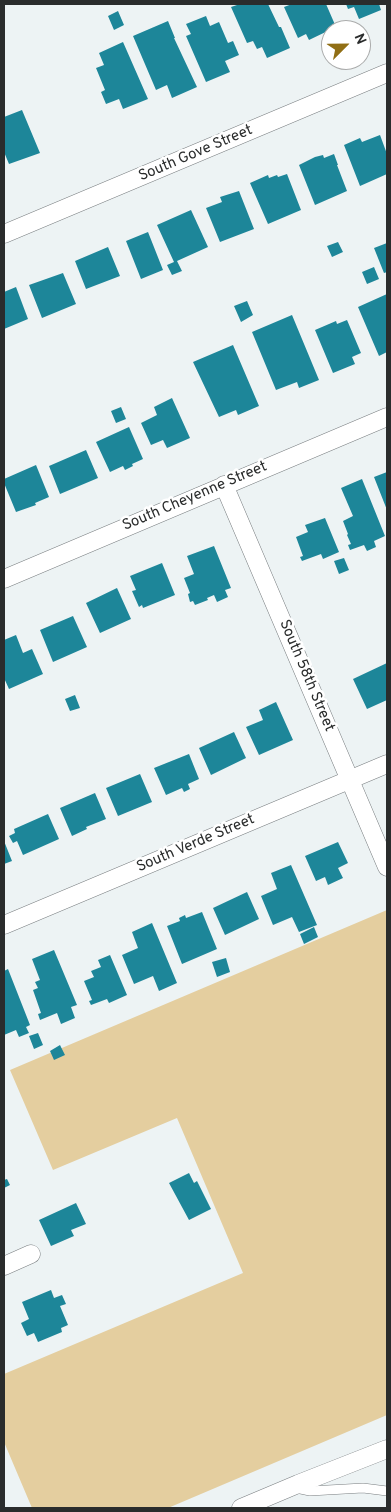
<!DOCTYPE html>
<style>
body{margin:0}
#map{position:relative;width:391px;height:1512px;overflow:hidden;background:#edf3f4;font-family:Overpass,sans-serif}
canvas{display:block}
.frame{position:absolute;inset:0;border:5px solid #2a2c2c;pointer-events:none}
.north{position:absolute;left:321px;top:20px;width:50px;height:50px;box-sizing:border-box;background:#fff;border:1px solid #aaabab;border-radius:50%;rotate:67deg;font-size:14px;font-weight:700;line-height:20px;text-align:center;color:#2a2c2c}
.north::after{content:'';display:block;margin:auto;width:18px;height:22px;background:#916f15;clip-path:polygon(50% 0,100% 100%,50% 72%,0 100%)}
</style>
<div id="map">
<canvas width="391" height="1512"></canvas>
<div class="frame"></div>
<div class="north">N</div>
</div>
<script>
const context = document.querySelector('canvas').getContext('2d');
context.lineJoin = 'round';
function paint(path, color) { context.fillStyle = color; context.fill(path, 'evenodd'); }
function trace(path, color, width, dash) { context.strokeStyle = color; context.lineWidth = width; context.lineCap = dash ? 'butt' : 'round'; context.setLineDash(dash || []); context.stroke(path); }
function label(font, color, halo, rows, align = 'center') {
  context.font = font + ' Overpass,sans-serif'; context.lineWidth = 5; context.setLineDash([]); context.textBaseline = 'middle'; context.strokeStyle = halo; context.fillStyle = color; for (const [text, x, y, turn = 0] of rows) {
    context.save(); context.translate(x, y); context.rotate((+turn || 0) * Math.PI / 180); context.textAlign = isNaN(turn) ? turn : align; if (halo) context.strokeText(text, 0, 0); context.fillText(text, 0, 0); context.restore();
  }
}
paint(new Path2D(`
 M387 910V1415L168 1508H32L4 1442V1374L243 1273 177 1118 53 1170 10 1070Z`), '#e4ce9f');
paint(new Path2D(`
 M240 4H268L279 27H281L290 48 267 58 262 47 257 49 253 41 247 43 231 7Z
 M292 4H326L336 27 309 40 306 34 298 38 284 7Z
 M346 4H379L381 10 359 19 354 7 348 9Z
 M118 11 124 25 114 30 108 16Z
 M206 16 210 26 219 22 228 43 233 41 239 55 225 61 230 72 206 82 186 36 191 34 186 24Z
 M168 21 175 38H174L197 87 172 98 167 85 156 90 133 36Z
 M123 42 148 99 123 109 119 99 106 104 101 92 105 90 96 68 104 65 99 53Z
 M22 110 40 153 9 164 4 152V117Z
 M380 135 387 154V174L360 186 344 145 360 138 362 142Z
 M334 154 338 165H337L347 191 315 205 299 165 315 157 323 155 324 158Z
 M287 174 301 210 268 224 250 183 268 175 269 178 277 175 278 177Z
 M239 191 254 229 220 242 206 208 222 202 220 197Z
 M191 210 208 247 177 261 182 271 172 275 167 265 174 262 157 225Z
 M148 232 163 270 141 279 126 241Z
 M338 242 343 252 332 257 327 246Z
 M387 243V272L384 273 374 248Z
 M108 247 120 276 86 289 75 261Z
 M374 267 379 279 367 284 362 272Z
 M63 273 76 304 42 318 29 285Z
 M16 287 28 319 4 329V292Z
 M387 294V352L379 356 358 307Z
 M247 301 253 315 241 322 234 306Z
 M292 315 319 380 299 388 297 382 276 390 252 332Z
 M347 320 361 353 352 357 355 364 333 373 315 330 336 321 337 324Z
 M233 345 259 406 238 415 236 410 219 417 193 362Z
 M172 398 190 438 167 448 163 440 151 445 141 423 157 415 154 407Z
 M121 407 126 419 116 423 111 411Z
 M129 427 143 459 132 464 133 466 125 470 123 466 110 472 96 442Z
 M86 450 98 478 60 494 49 466Z
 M36 465 49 497 35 503 36 505 16 512 4 483V479Z
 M387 472V510L374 477Z
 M362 479 385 536 374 541 376 547 367 551 364 545 350 550 348 545 351 544 347 535 348 534 343 521 353 516 341 488Z
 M325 518 339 552 323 559 321 554 302 561 300 557 303 556 296 537 308 532 305 525Z
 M214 546 231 588 225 590 228 597 217 602 214 595 207 598 208 600 195 605 193 601 190 602 188 594 190 593 184 578 194 574 187 556Z
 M344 558 349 570 339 574 334 561Z
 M162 563 175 595 143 608 142 605 139 607 132 591 136 590 130 576Z
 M117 588 131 619 100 633 86 603Z
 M73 616 87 647 53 662 40 630Z
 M16 635 23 653 32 649 43 674 9 689 4 678V640Z
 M387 663V700L367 709 353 679Z
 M75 695 80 708 70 711 65 699Z
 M276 702 293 740 259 755 246 727 263 720 259 710Z
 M234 732 246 758 211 775 199 748Z
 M189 754 199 779 188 784 190 789 184 792 182 788 166 795 154 768Z
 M140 774 152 802 118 816 106 788Z
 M95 793 106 819 86 827 87 829 72 836 60 808Z
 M48 814 59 839 23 855 17 841 13 843 9 836 15 833 14 829Z
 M4 841 12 861 4 864Z
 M338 842 348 863 338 868 343 878 328 885 325 877 316 881 305 856Z
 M291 865 317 925 299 932 292 917 273 925 261 896 277 889 271 873Z
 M247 892 259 919 225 935 213 908Z
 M202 912 217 949 182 964 167 926 180 921 179 918 185 915 186 918Z
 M152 923 177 983 159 991 153 976 134 984 122 955 138 948 132 932Z
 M314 927 318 937 304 944 300 934Z
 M54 950 77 1005 71 1007 75 1018 61 1024 57 1013 40 1020 38 1014 41 1013 33 990 38 988 35 982 40 980 32 959Z
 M110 955 127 995 109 1003 107 999 91 1005 89 1001 92 1000 84 981 94 977 91 971 101 967 98 960Z
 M226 958 230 972 217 977 212 962Z
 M8 969 30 1025 26 1027 29 1033 19 1037 16 1030 4 1035V971Z
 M38 1033 43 1045 34 1049 29 1036Z
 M60 1045 65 1055 54 1060 50 1051Z
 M189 1173 194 1183 197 1181 211 1209 189 1220 169 1183Z
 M7 1179 10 1185 4 1188V1180Z
 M76 1203 86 1224 71 1230 74 1236 51 1246 39 1220Z
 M51 1290 54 1298 62 1295 66 1304 60 1306 68 1325 61 1328 62 1332 38 1342 34 1333 27 1336 21 1323 29 1319 22 1302Z`), '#1d8699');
const lane = new Path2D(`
 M296 1488 310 1491 363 1488 387 1491`);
const street = new Path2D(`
 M4 234 387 73
 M224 485 387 867
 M4 579 387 417
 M4 925 387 764
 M4 1266 31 1254
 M241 1508 298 1484 387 1449`);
trace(lane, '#797e80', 10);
trace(street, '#797e80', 19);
trace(lane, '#fff', 9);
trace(street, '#fff', 18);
label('15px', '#2a2c2c', '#fff', [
 ["South Gove Street",196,154,-23],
 ["South Cheyenne Street",195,497,-23],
 ["South 58th Street",306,676,67],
 ["South Verde Street",196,844,-23]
]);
</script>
